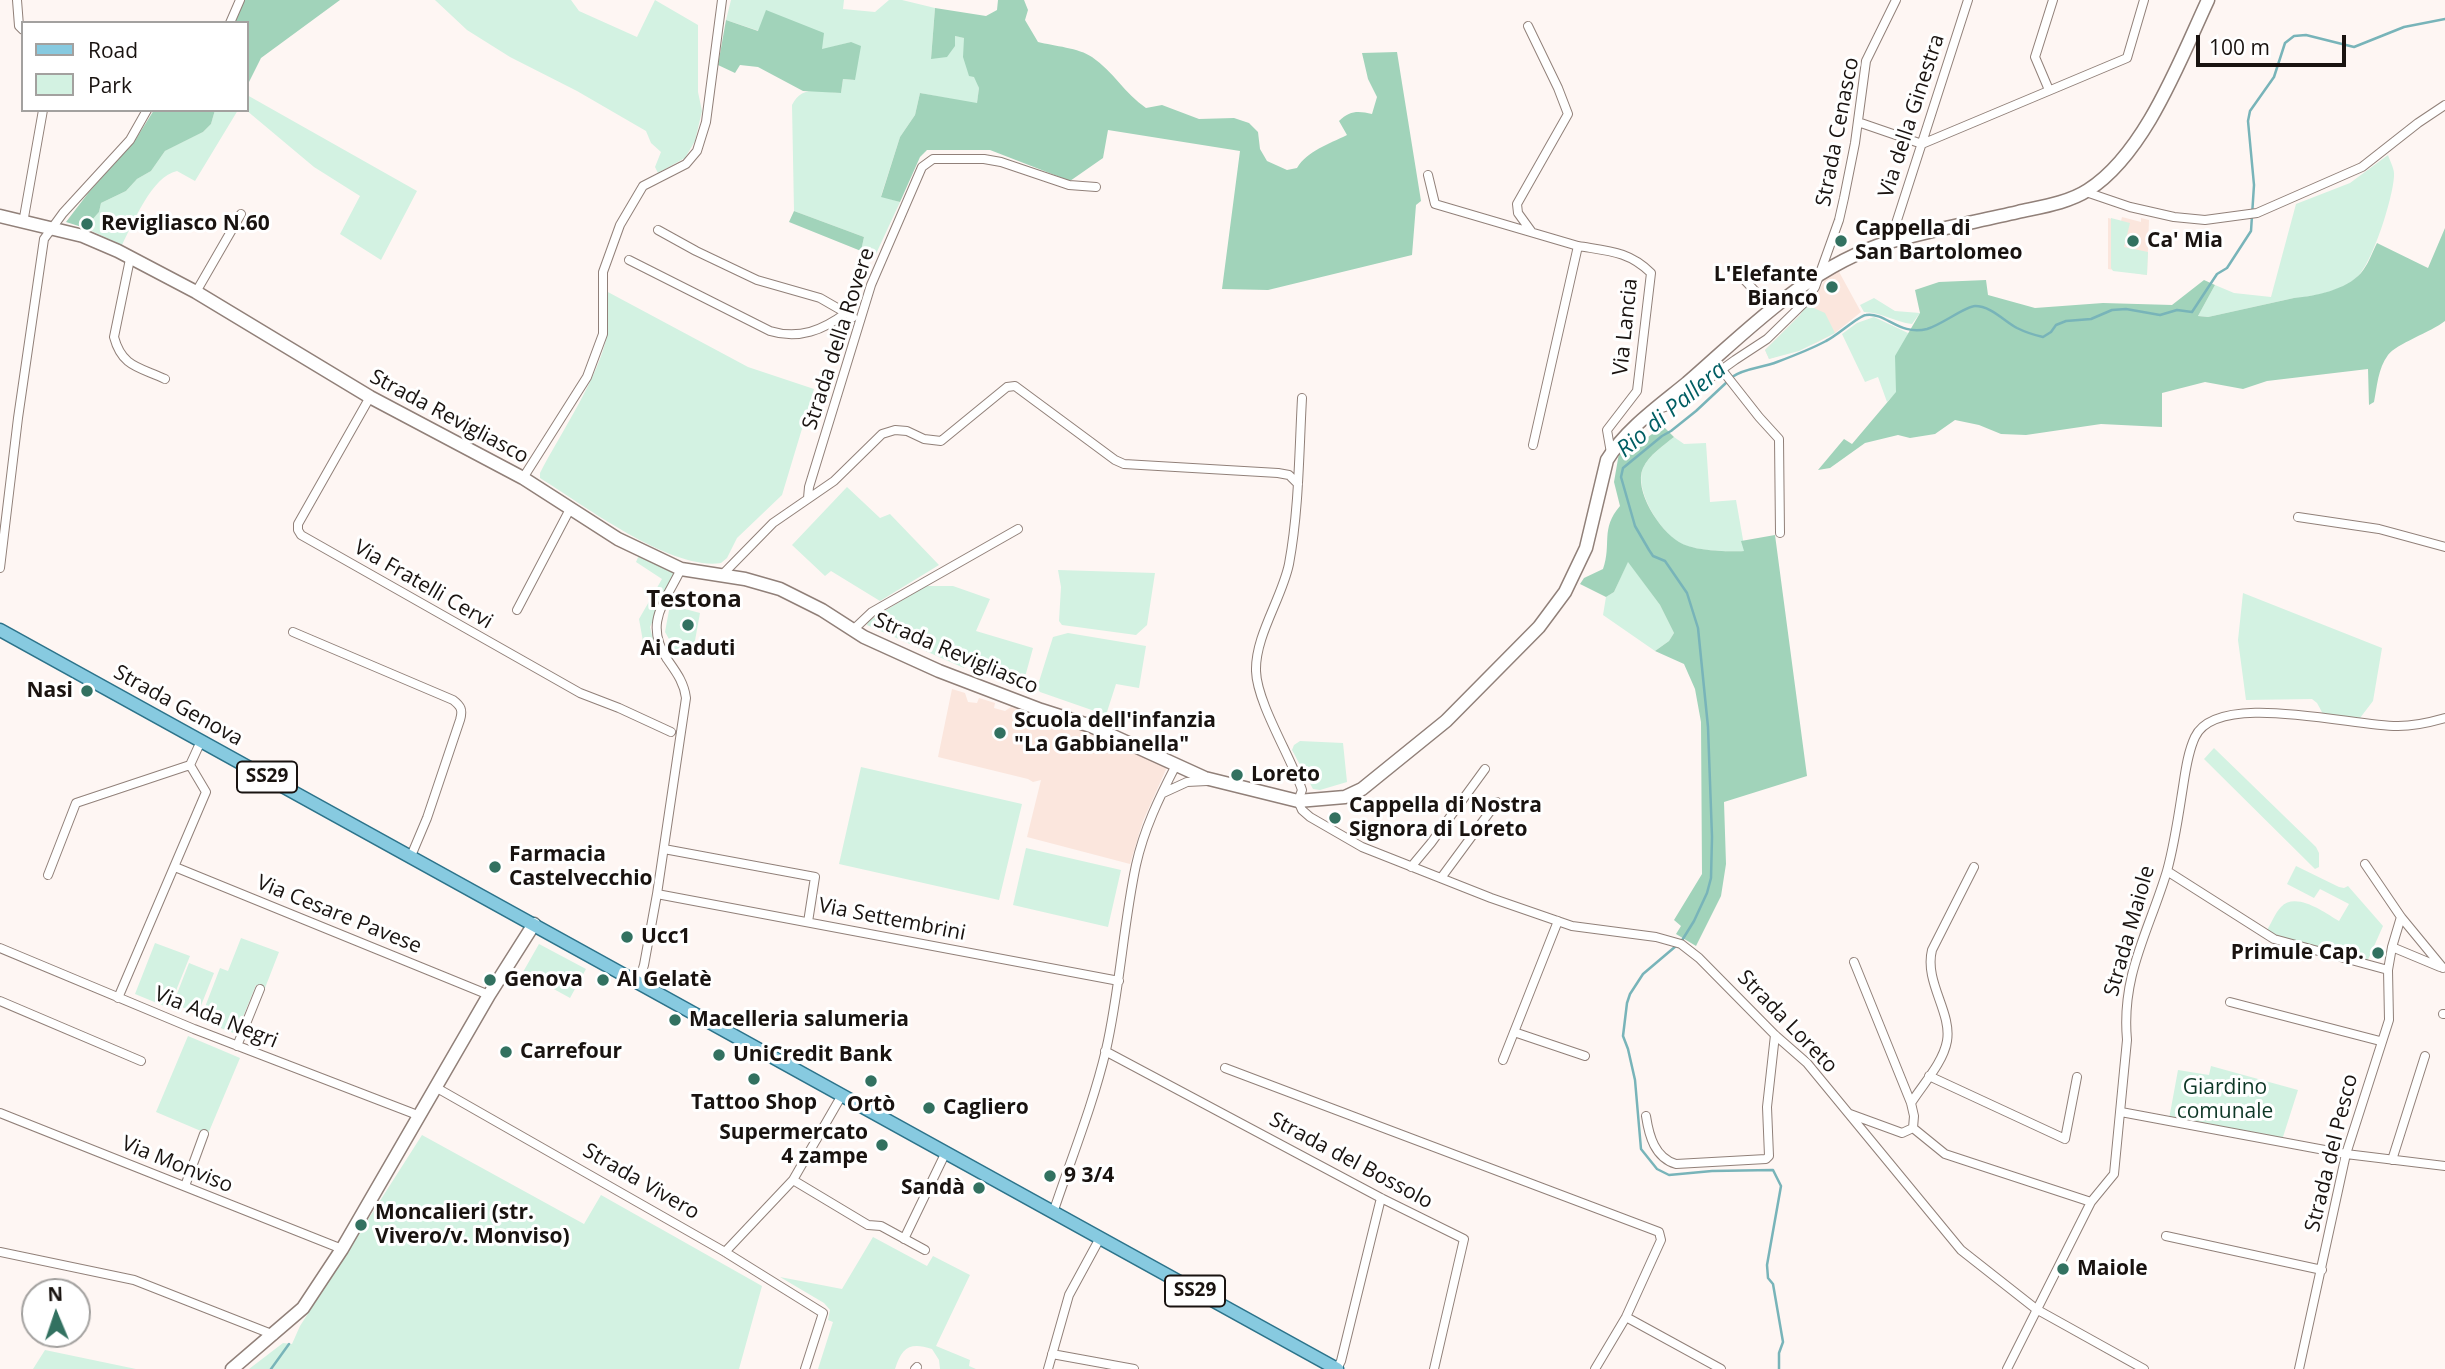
<!DOCTYPE html>
<meta charset="utf-8">
<style>
body{margin:0}
#map{position:relative;width:2445px;height:1369px;overflow:hidden;background:#fef6f3;font-family:"Open Sans",sans-serif}
canvas{display:block}
.legend{position:absolute;left:21px;top:21px;width:228px;height:91px;box-sizing:border-box;background:#fff;border:2px solid #a3a19f;margin:0;padding:9px 12px;list-style:none;font-size:21px;color:#191310}
.legend li{display:flex;align-items:center;gap:14px;height:35px}
.legend b{width:35px;border:2px solid #a3a19f}
.north{position:absolute;left:21px;top:1278px;width:70px;height:70px;box-sizing:border-box;background:#fff;border:2px solid #a3a19f;border-radius:50%;rotate:358deg;font-size:19px;font-weight:700;line-height:28px;text-align:center;color:#191310}
.north::after{content:'';display:block;margin:auto;width:24px;height:32px;background:#327160;clip-path:polygon(50% 0,100% 100%,50% 72%,0 100%)}
.scale{position:absolute;left:2196px;top:35px;width:150px;height:32px;box-sizing:border-box;border:4px solid #191310;border-top:0;padding-left:9px;font-size:21px;line-height:24px;white-space:nowrap;color:#191310;-webkit-text-stroke:5px #fff;paint-order:stroke}
</style>
<div id="map">
<canvas width="2445" height="1369"></canvas>
<ul class="legend">
<li><b style="height:9px;background:#87cae0"></b>Road</li>
<li><b style="height:19px;background:#d3f2e2"></b>Park</li>
</ul>
<div class="north">N</div>
<div class="scale">100 m</div>
</div>
<script>
const context = document.querySelector('canvas').getContext('2d');
context.lineJoin = 'round';
function paint(path, color) { context.fillStyle = color; context.fill(path, 'evenodd'); }
function trace(path, color, width, dash) { context.strokeStyle = color; context.lineWidth = width; context.lineCap = dash ? 'butt' : 'round'; context.setLineDash(dash || []); context.stroke(path); }
function label(font, color, halo, rows, align = 'center') {
  context.font = font + ' "Open Sans",sans-serif'; context.lineWidth = 6; context.setLineDash([]); context.textBaseline = 'middle'; context.strokeStyle = halo; context.fillStyle = color; for (const [text, x, y, turn = 0] of rows) {
    context.save(); context.translate(x, y); context.rotate((+turn || 0) * Math.PI / 180); context.textAlign = isNaN(turn) ? turn : align; if (halo) context.strokeText(text, 0, 0); context.fillText(text, 0, 0); context.restore();
  }
}
paint(new Path2D(`
 M2122 217 2141 222V218L2149 220 2147 275 2108 269V218L2121 221Z
 M1838 270 1861 312 1835 333 1816 343 1769 359 1765 350 1800 315 1809 302 1812 303 1826 277Z
 M952 689 965 693 968 702 977 703 979 698 995 703 994 708 1005 711 1011 707 1078 727 1168 765 1143 821 1130 864 1027 837 1041 780 1033 782 1028 779 938 757Z`), '#fbe6dd');
paint(new Path2D(`
 M435 0H571L579 11 637 37 655 0 698 25V92L702 111 695 141 685 158 658 173 655 167 661 152 651 143 646 131 577 91 510 57 467 30Z
 M731 0H844L843 9 875 12 889 0H902L935 8 931 59 955 36 965 38 979 88 977 104 920 93 915 115 900 137 881 196 900 202 875 256 861 251 864 237 794 211 792 105C802 84 821 92 841 93L843 79 855 80 851 42 821 50 766 11 759 31 726 20Z
 M247 95 417 191 381 260 340 234 360 196 314 167 246 110Z
 M215 110H238L195 181 177 171C152 176 133 223 122 245L85 228 99 212 101 203 126 191 137 179 151 171 165 151 203 132 211 124Z
 M2388 155C2390 161 2395 170 2394 176 2393 198 2372 265 2356 278 2341 291 2313 297 2294 298L2208 317 2198 316 2215 285 2234 293 2271 297 2296 204 2350 183Z
 M2111 218 2130 223 2124 247 2148 252 2147 275 2113 271 2111 268Z
 M606 291 748 367 814 389 782 495 737 538 727 558 721 563C671 571 582 504 540 478V473C560 434 599 377 607 335 609 322 606 305 606 291Z
 M1874 298 1895 311 1920 313 1912 324C1895 322 1880 312 1864 312L1860 305Z
 M1807 305 1825 313 1835 333 1799 351 1769 359 1765 350 1800 315Z
 M1874 317 1908 333 1897 392 1887 402 1878 377 1865 382 1842 334 1857 323Z
 M1674 437 1684 444 1706 443 1710 502 1736 500 1745 551C1728 552 1694 551 1680 543 1660 532 1634 490 1643 468 1649 455 1664 445 1674 437Z
 M847 487 880 518 890 514 939 565 880 601 831 571 825 576 792 545Z
 M640 553 675 571 650 627 654 643 644 647 639 619 662 579 636 562Z
 M1628 561 1660 605 1674 633 1669 641 1655 651 1603 615 1606 597 1614 592Z
 M1058 570 1155 573 1147 625 1136 635 1062 625 1059 621 1061 587Z
 M926 586H953L990 599 976 631 1033 648 1025 677 967 661 964 668 867 625 868 621Z
 M2243 593 2382 648 2373 701 2360 718 2323 714 2317 703 2312 699 2246 700 2238 640Z
 M670 605 700 613 692 657 677 653 665 632Z
 M1068 633 1146 646 1139 688 1116 684 1106 715 1040 692 1037 688 1053 637Z
 M1300 741 1343 743 1347 782 1320 790 1313 789 1292 750 1294 745Z
 M2214 748 2316 847 2319 853V867L2315 869 2204 759Z
 M861 767 1022 804 999 900 839 864Z
 M1026 848 1121 870 1108 927 1013 905Z
 M2296 866 2339 887 2344 888 2348 886 2383 926 2367 962 2275 937 2266 932C2271 924 2275 913 2281 907 2296 891 2325 913 2339 921L2349 904 2320 889 2314 898 2287 884Z
 M241 938 279 952 265 988 256 985 236 1034 200 1020 220 968 228 971Z
 M155 943 190 956 169 1008 135 994Z
 M539 944 586 969 570 998 523 972Z
 M189 963 214 973 198 1013 173 1004Z
 M188 1036 240 1058 208 1134 156 1112Z
 M2211 1066 2298 1090 2282 1140 2169 1119 2178 1070 2209 1075Z
 M422 1135 584 1224 601 1195 762 1286 739 1369H249L283 1343 292 1344 300 1326Z
 M873 1237 927 1266 933 1256 970 1275 936 1346 970 1360 969 1366 976 1369H940L939 1360 932 1349C910 1342 902 1347 895 1369H818L833 1322 828 1320 830 1310 824 1303 780 1277 842 1289Z
 M45 1350 136 1369H33Z`), '#d3f2e2');
paint(new Path2D(`
 M244 0H340L261 58 247 86V23H235Z
 M998 0H1024L1028 10 1025 20 1038 42C1054 46 1079 48 1092 57 1113 71 1125 94 1146 108L1162 105 1199 119 1234 118 1249 123 1258 132 1260 149 1267 161 1287 170 1297 168C1307 151 1329 144 1347 135L1339 121C1350 110 1359 111 1372 114L1377 97 1368 79 1362 53 1397 52 1421 201 1416 205 1412 255 1268 290 1222 289 1240 151 1108 130 1103 158 1070 181 990 150H927L920 157 900 202 881 197 900 137 915 115 920 93 977 103 979 88 974 77 969 76 963 57 964 38 955 36V46L947 57 931 59 935 8 986 16 997 10Z
 M766 10 824 33 822 49 851 42 861 46 855 80 843 79 841 93 803 91 758 67 740 65 735 73 718 65 726 20 758 31Z
 M154 110H215L211 124 203 132 165 151 151 171 137 179 126 191 101 203 99 212 85 228 66 222 89 192 134 142Z
 M794 211 864 237 861 251 789 222Z
 M2445 228V321C2431 332 2396 344 2388 355 2378 368 2377 387 2374 402L2369 405 2368 369 2267 381 2243 389 2205 382 2162 393V427L2101 424 2026 435 2001 434 1979 425 1955 420 1935 434 1910 438 1898 435 1865 443 1830 468 1818 470 1844 439 1852 444 1896 392 1895 356 1920 313 1915 290 1939 282 1986 280 1988 295 2035 308 2103 303 2172 305 2204 280 2215 285 2198 316 2208 317 2294 298C2315 296 2346 290 2361 273 2368 265 2372 253 2377 243L2428 268Z
 M1663 426 1674 437C1664 445 1649 455 1643 468 1633 490 1660 531 1679 542 1693 551 1727 552 1744 551L1741 541 1775 535 1807 776 1724 802 1726 864 1721 896 1696 946 1676 934 1681 926 1674 920 1702 874 1701 722 1695 689 1684 664 1655 651 1669 641 1674 633 1660 605 1628 562 1614 592 1606 597 1580 584 1584 578 1603 569C1612 544 1600 529 1620 506L1614 482 1619 453 1625 454Z`), '#a1d3ba');
trace(new Path2D(`
 M1732 377C1744 368 1762 368 1777 362 1793 356 1811 349 1826 341 1837 336 1858 316 1866 315 1886 312 1899 336 1927 329 1941 325 1966 306 1975 306 1991 306 2004 321 2017 328 2025 332 2034 335 2043 337L2051 332 2056 325 2066 321 2091 319 2112 310 2126 309 2160 315 2177 310 2192 312 2217 274 2227 268 2251 231 2254 185 2248 121 2250 111 2274 77 2285 43 2294 36 2306 35 2354 47 2404 27 2445 19
 M1681 942 1694 921 1707 893 1711 878 1712 837 1708 727 1698 628 1687 593 1665 561 1653 556 1649 550 1635 526 1621 477 1623 468 1662 436 1671 431 1696 411 1727 382
 M1676 946 1643 974 1630 994 1627 1003 1623 1036 1628 1049 1635 1080 1641 1149 1657 1169 1669 1175 1712 1171 1773 1170 1781 1186 1767 1265 1768 1278 1773 1284 1783 1342 1779 1353V1369
 M271 1369 289 1344`), '#78b4b9', 2.5);
const street = new Path2D(`
 M17 0 19 26 23 30
 M230 23 240 0
 M1528 26 1558 88 1568 114 1517 204 1518 213 1531 231
 M2049 90 2035 57 2053 0
 M1858 122 1922 144 2127 58 2144 0
 M1428 175 1435 204 1578 246
 M2086 192 2130 207 2174 217 2205 220 2257 213 2362 167 2418 123 2445 105
 M23 223 43 110
 M658 230 696 251 757 280 820 298 853 317
 M1890 242 1968 0
 M130 259 114 337C122 367 139 367 165 379
 M629 260 770 331C799 340 823 330 846 313
 M1736 271 1772 309
 M196 292 241 214
 M1722 370 1759 417 1779 439 1780 533
 M370 397 298 524V530L301 535 580 693 619 708 671 732
 M1302 398C1299 453 1299 510 1289 564 1282 598 1255 636 1256 671 1257 703 1291 757 1302 790L1298 801 1302 810 1310 817 1362 847 1491 898 1572 926 1656 937 1681 944 1699 958 1775 1035 1807 1063 1961 1250 2036 1309 2144 1369
 M1659 409 1674 404 1735 360 1767 339 1805 302 1815 287 1839 220 1844 198 1855 143 1866 61 1896 0
 M1533 445 1578 246C1608 251 1629 251 1651 273L1637 391 1607 430 1611 453
 M523 478 587 377 603 334V272L620 225 643 186 686 164 697 151 706 122 722 0
 M808 498 809 487 871 285 922 167 933 159H984L1001 162 1069 185 1096 187
 M2298 517 2379 529 2445 547
 M0 568 18 418 44 239 63 213 130 140 147 110
 M722 575 773 523 834 481 882 434 895 430 907 431 924 439 941 441 1007 387 1015 386 1115 460 1124 464 1278 473 1289 475 1298 484
 M517 610 570 509
 M853 630 872 612 1018 529
 M293 632 453 700C461 706 463 710 460 720L427 818 411 856
 M1163 793 1187 782 1207 781
 M664 849 815 877 808 922
 M2365 864 2401 917 2443 968
 M175 867 489 995
 M1411 867 1431 843 1485 769
 M2167 871 2274 939 2388 970
 M48 875 76 803 190 765
 M1441 878 1497 802
 M657 894 1119 981
 M2392 947 2440 967
 M0 948 194 1029 420 1116
 M1854 962 1911 1103 1914 1116 1913 1128
 M639 981 644 965 657 894 686 698C684 682 676 672 667 659 644 623 664 604 681 569
 M118 998 206 792 190 765 201 741
 M0 1001 141 1061
 M2230 1002 2380 1041
 M2443 1014H2445
 M1514 1032 1585 1056
 M237 1046 260 989
 M1105 1051 1381 1198 1464 1239 1434 1369
 M1503 1060 1558 921
 M1225 1068 1659 1232 1661 1240 1626 1317 1595 1369
 M1929 1076 2065 1139 2077 1077
 M437 1088 725 1252 823 1313 805 1369
 M1911 1103C1923 1084 1943 1063 1947 1041 1952 1012 1924 982 1932 950L1974 867
 M2121 1112 2346 1154 2445 1166
 M0 1113 342 1249
 M1850 1114 1902 1133 1913 1128 1945 1154 2091 1202
 M1646 1116C1649 1136 1655 1158 1676 1164L1766 1159 1769 1156 1767 1107 1775 1035
 M2392 1160 2425 1056
 M793 1180 868 1225 881 1226 925 1250
 M185 1186 204 1134
 M1053 1213C1071 1159 1093 1105 1106 1050 1120 989 1123 926 1136 865 1144 829 1159 798 1176 765
 M2166 1236 2322 1270
 M904 1239 945 1154
 M0 1252 134 1280 274 1335
 M725 1252 793 1180 842 1095
 M1626 1317 1721 1369
 M1052 1354 1134 1369
 M915 1369 917 1367
 M1048 1369 1069 1295 1100 1238
 M1337 1369 1341 1361 1381 1198
 M2007 1369 2091 1202 2114 1174 2127 1040C2121 975 2149 931 2167 871 2174 846 2178 819 2182 793 2185 775 2187 754 2195 737 2217 689 2355 727 2398 726 2413 726 2431 722 2445 718
 M2299 1369 2346 1154 2389 1020 2388 970 2392 947 2401 917`);
const secondary = new Path2D(`
 M0 216 83 236 118 251 196 292 370 397 523 478 618 539 681 569 745 579 780 589 822 610 864 637 939 671 1041 710 1091 726 1205 778 1298 801 1345 797 1362 789 1446 721 1539 627 1565 592 1586 548 1607 460C1626 429 1659 406 1687 383 1748 330 1809 266 1889 242 1931 230 1975 222 2018 212 2040 207 2068 203 2088 190 2145 154 2180 60 2208 0
 M232 1369 303 1308 342 1249 489 995 534 924`);
const primary = new Path2D(`
 M0 630 1337 1369`);
trace(street, '#918079', 10);
trace(secondary, '#918079', 15);
trace(primary, '#2c738a', 15);
trace(street, '#fff', 8);
trace(secondary, '#fff', 12);
trace(primary, '#87cae0', 12);
for (const [x, y, r, color] of [
 [87,224,7,"#327160"],
 [1841,241,7,"#327160"],
 [2133,241,7,"#327160"],
 [1832,287,7,"#327160"],
 [688,625,7,"#327160"],
 [87,691,7,"#327160"],
 [1000,733,7,"#327160"],
 [1237,775,7,"#327160"],
 [1335,818,7,"#327160"],
 [495,867,7,"#327160"],
 [627,937,7,"#327160"],
 [2378,953,7,"#327160"],
 [490,980,7,"#327160"],
 [603,980,7,"#327160"],
 [675,1020,7,"#327160"],
 [506,1052,7,"#327160"],
 [719,1055,7,"#327160"],
 [754,1079,7,"#327160"],
 [871,1081,7,"#327160"],
 [929,1108,7,"#327160"],
 [882,1145,7,"#327160"],
 [1050,1176,7,"#327160"],
 [979,1188,7,"#327160"],
 [361,1225,7,"#327160"],
 [2063,1269,7,"#327160"]
]) { const dot = new Path2D(); dot.arc(x, y, r, 0, 2 * Math.PI); context.fillStyle = color; context.fill(dot); trace(dot, '#fff', 2.5); }
for (const [x, y, w] of [
 [267,777,60],
 [1195,1291,60]
]) { const box = new Path2D(); box.roundRect(x - w / 2, y - 15.5, w, 31, 5); context.fillStyle = '#fff'; context.fill(box); trace(box, '#191310', 2); }
label('bold 19px', '#191310', null, [
 ["SS29",267,777],
 ["SS29",1195,1291]
]);
label('21px', '#191310', '#fff', [
 ["Via della Ginestra",1912,116,-72],
 ["Strada Cenasco",1838,132,-79],
 ["Via Lancia",1626,327,-84],
 ["Strada della Rovere",839,339,-72],
 ["Strada Revigliasco",449,417,28],
 ["Via Fratelli Cervi",423,585,30],
 ["Strada Revigliasco",956,654,23],
 ["Strada Genova",178,706,29],
 ["Via Cesare Pavese",339,915,22],
 ["Via Settembrini",892,920,11],
 ["Strada Maiole",2130,931,-74],
 ["Via Ada Negri",216,1018,22],
 ["Strada Loreto",1787,1022,46],
 ["Strada del Pesco",2332,1153,-76],
 ["Strada del Bossolo",1351,1161,28],
 ["Via Monviso",177,1165,22],
 ["Strada Vivero",641,1182,30]
]);
label('bold 21px', '#191310', '#fff', [
 ["Revigliasco N.60",101,224],
 ["Cappella di",1855,229],
 ["San Bartolomeo",1855,253],
 ["Ca' Mia",2147,241],
 ["L'Elefante",1818,275,"right"],
 ["Bianco",1818,299,"right"],
 ["Ai Caduti",688,649,"center"],
 ["Nasi",73,691,"right"],
 ["Scuola dell'infanzia",1014,721],
 ["\"La Gabbianella\"",1014,745],
 ["Loreto",1251,775],
 ["Cappella di Nostra",1349,806],
 ["Signora di Loreto",1349,830],
 ["Farmacia",509,855],
 ["Castelvecchio",509,879],
 ["Ucc1",641,937],
 ["Primule Cap.",2364,953,"right"],
 ["Genova",504,980],
 ["Al Gelatè",617,980],
 ["Macelleria salumeria",689,1020],
 ["Carrefour",520,1052],
 ["UniCredit Bank",733,1055],
 ["Tattoo Shop",754,1103,"center"],
 ["Ortò",871,1105,"center"],
 ["Cagliero",943,1108],
 ["Supermercato",868,1133,"right"],
 ["4 zampe",868,1157,"right"],
 ["9 3/4",1064,1176],
 ["Sandà",965,1188,"right"],
 ["Moncalieri (str.",375,1213],
 ["Vivero/v. Monviso)",375,1237],
 ["Maiole",2077,1269]
], 'left');
label('21px', '#0d3726', '#fff', [
 ["Giardino",2225,1088],
 ["comunale",2225,1112]
]);
label('italic 23px', '#005e63', '#fff', [
 ["Rio di Pallera",1672,410,-40]
]);
label('bold 24px', '#191310', '#fff', [
 ["Testona",694,600]
]);
</script>
